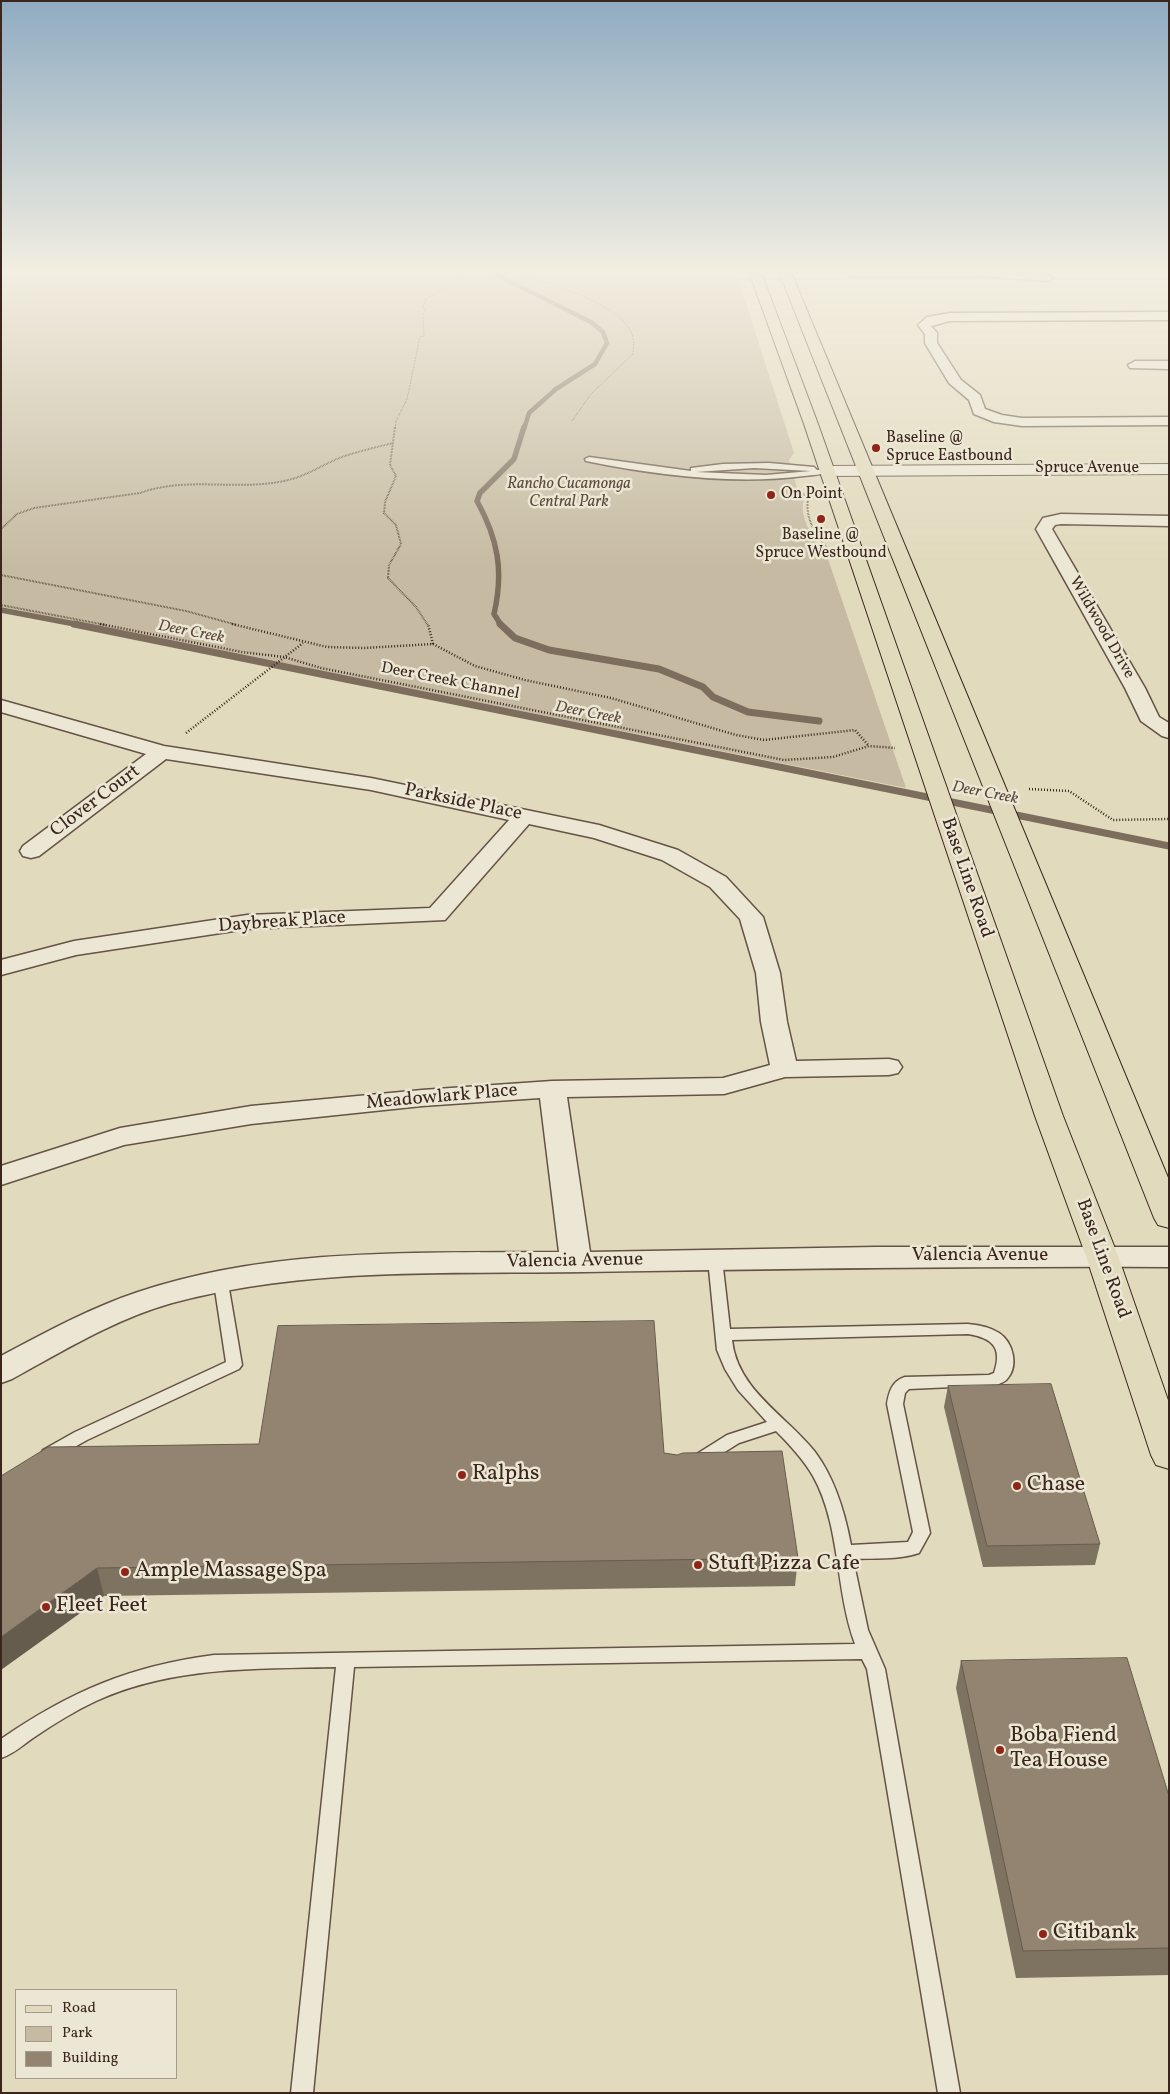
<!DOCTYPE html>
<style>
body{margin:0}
#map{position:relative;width:1170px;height:2094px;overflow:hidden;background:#e2dabd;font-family:Vollkorn,serif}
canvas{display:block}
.frame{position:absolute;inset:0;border:2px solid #3b261d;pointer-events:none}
.legend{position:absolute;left:15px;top:1989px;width:162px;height:90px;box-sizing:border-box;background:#ece7d4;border:1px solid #a59a8b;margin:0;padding:6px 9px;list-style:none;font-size:15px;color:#3b261d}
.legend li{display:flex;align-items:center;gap:10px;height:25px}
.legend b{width:25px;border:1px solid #a59a8b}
</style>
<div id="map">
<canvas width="1170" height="2094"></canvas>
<div class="frame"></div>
<ul class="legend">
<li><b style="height:6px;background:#e2dabd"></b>Road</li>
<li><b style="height:14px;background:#c6bba2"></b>Park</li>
<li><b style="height:14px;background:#928470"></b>Building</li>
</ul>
</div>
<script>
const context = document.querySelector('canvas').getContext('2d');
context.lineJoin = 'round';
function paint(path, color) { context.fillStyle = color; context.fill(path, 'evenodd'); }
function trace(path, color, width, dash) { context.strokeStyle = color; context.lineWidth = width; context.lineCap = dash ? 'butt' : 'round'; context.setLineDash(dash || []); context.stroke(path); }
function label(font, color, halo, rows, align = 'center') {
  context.font = font + ' Vollkorn,serif'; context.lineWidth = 5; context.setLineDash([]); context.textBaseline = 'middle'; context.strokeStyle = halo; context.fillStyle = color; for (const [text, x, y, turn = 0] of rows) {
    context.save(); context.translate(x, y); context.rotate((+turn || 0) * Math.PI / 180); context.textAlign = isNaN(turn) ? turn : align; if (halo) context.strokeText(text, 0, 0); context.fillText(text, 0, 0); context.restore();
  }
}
paint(new Path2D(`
 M1 272H736L794 453 789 460 799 495 804 499C798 520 817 543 828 559L906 788 1 607Z`), '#c6bba2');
trace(new Path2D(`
 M491 272 591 322 603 332 607 343 595 364 556 389 529 413 524 429`), '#7d6d5d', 4.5);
trace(new Path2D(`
 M1 610 80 625
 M501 625 494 614C504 571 498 539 477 501L480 493 514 459 524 427`), '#7d6d5d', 5.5);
trace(new Path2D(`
 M74 624 1169 846
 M500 624 515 638 549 650 659 669 703 687 713 697 748 712 819 721`), '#7d6d5d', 7);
const service = new Path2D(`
 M589 457 691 471V468L723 464 769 463 814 467 817 470 826 469 830 471C823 475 812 475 804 476 735 485 654 475 586 461L585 459ZM754 468 811 471 766 475 696 472Z
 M715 1254 720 1256 722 1259 730 1329 968 1324C978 1325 990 1327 999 1333 1013 1342 1019 1366 1007 1379 1005 1382 1000 1383 997 1385L909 1389 905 1393 903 1404 930 1533 919 1553C898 1560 875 1558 853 1559L868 1630 885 1669 960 2093H938L867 1669 862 1659 354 1667 313 2093H291L336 1667C255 1669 172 1666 96 1701 75 1711 55 1723 36 1736 25 1743 14 1754 1 1758V1739C71 1691 130 1666 214 1655L855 1644C835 1590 841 1526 813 1476 803 1459 790 1445 776 1431L739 1443 704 1465 698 1467 692 1465 690 1461 692 1457 727 1435 767 1422 738 1390 725 1369 717 1350 708 1259 710 1256ZM968 1334C992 1338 1003 1347 994 1373L989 1375 905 1377C892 1381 889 1392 887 1404L913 1532 908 1542 851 1545C845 1513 835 1479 815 1452 787 1416 737 1390 732 1340Z
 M221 1278 226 1279 228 1283 242 1365 239 1369 87 1440 55 1458 49 1460 43 1458 41 1454 43 1450 75 1432 226 1362 214 1283 216 1279Z`);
const minor = new Path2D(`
 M1015 272 1048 275 1054 278 1048 281 978 276H850L844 273Z
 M1169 312V320L950 321 931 326 937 333V343L961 380 980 395 985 409 1002 415 1022 418 1169 417V425L1022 426 994 422 974 414 969 400 949 383 925 343V334L918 325 927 317 950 313Z
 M1135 361H1169V369L1130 368 1128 365Z
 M1061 514 1169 516V526L1061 524 1055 525 1052 529 1145 688 1159 717 1169 723V738L1162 736 1141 721 1125 688 1036 529 1043 518Z
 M1 700 164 746 371 778 599 825 678 850 726 877 763 917 780 973 787 1022 796 1061 889 1059 898 1061 902 1067 898 1073 889 1075 785 1077 724 1094 567 1097 590 1252 876 1247H1169V1267C974 1266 779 1269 584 1272 447 1274 305 1267 172 1303 115 1319 63 1351 12 1379L1 1383V1356C46 1332 90 1308 138 1292 272 1247 420 1253 559 1252L540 1098 422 1106 251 1124 124 1145 1 1185V1166L120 1128 251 1106 422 1090 552 1081 723 1078 770 1065 761 1022 756 973 740 919 710 887 662 860 594 838 529 824 445 920 247 929 76 955 1 975V960L74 941 247 915 430 908 509 820 371 790 166 759 39 856 31 858 23 856 20 851 23 846 146 754 1 712Z`);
const tertiary = new Path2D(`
 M1169 464V474L826 476 818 471 826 466Z`);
const primary = new Path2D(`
 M749 272H761L818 424 1063 1116 1118 1256 1169 1403V1469L1156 1465 1151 1455 1086 1256 1035 1116 804 424Z
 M779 272H791L1169 1180V1228L1158 1225 1154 1218Z`);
trace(service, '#655345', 3);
trace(minor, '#655345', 3);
trace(tertiary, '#655345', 2);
trace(primary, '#3b261d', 2);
trace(new Path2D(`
 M515 272C544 283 626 303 633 338 634 343 633 349 633 354L591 394 572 421
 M395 429 396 421 407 399 420 337 424 336 423 314 426 310 423 308 426 299 466 277 459 272`), '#3b261d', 1, [0.5, 1]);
trace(new Path2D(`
 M395 427 390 465 396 476 385 502 384 513 396 525 401 544 389 565 388 578 416 607 428 625
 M802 493 808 499C805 518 815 534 827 548
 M1 529 17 514 34 508 140 493C189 475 242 493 292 479 310 474 327 462 345 456 360 451 377 447 393 443
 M1 575 186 611 237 625
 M1 605 106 625`), '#3b261d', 2, [0.5, 1]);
trace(new Path2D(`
 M100 624 242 652 284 657 321 668 784 760 833 757 869 746 895 748
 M232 624 327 647 364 648 433 644 428 624
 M433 644 475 666 525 680 611 698 736 735 764 740 855 730 869 746
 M186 733 303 643
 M1029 789 1069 791 1113 820 1169 819`), '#3b261d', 2.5, [1, 2]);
paint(service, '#ece7d4');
paint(minor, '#ece7d4');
paint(tertiary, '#ece7d4');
paint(primary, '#e2dabd');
paint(new Path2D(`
 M948 1386 1100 1544 1095 1565 983 1567 944 1407Z
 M664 1453 677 1455 798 1558 795 1586 104 1596 1 1476Z
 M961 1661 1169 1796V1975L1016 1978 956 1688Z`), '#7e7260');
paint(new Path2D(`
 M97 1568 104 1596 1 1670V1637Z`), '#665c4e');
const building = new Path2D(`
 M654 1321 664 1453 677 1455 683 1453 782 1451 798 1558 97 1568 1 1637V1476L48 1447 259 1444 278 1326Z
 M1051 1384 1100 1544 987 1546 948 1386Z
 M1127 1658 1169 1796V1948L1023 1951 961 1661Z`);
paint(building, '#928470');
trace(building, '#665c4e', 1);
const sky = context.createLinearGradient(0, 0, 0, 565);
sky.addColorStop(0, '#8fabc1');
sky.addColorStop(0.48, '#f2eee1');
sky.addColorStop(1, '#f2eee100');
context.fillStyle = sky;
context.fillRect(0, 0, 1170, 565);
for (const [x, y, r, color] of [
 [876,448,5,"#8f2418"],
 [771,495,5,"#8f2418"],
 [821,519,5,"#8f2418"],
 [462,1475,5,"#8f2418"],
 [1017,1486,5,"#8f2418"],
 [698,1565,5,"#8f2418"],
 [125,1572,5,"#8f2418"],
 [46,1607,5,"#8f2418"],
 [1000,1750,5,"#8f2418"],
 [1043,1934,5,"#8f2418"]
]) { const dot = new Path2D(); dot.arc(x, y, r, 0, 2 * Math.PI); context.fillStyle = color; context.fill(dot); trace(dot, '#ece7d4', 2); }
label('16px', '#3b261d', '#ece7d4', [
 ["Baseline @",886,439],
 ["Spruce Eastbound",886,457],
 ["On Point",781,495],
 ["Baseline @",821,536,"center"],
 ["Spruce Westbound",821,554,"center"]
], 'left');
label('16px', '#3b261d', '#ece7d4', [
 ["Spruce Avenue",1087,469],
 ["Wildwood Drive",1101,628,60],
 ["Deer Creek Channel",450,682,11]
]);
label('italic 16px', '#5e4b3e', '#ece7d4', [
 ["Rancho Cucamonga",569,485],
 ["Central Park",569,503]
]);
label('italic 16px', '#5c4a3d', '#ece7d4', [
 ["Deer Creek",191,633,11],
 ["Deer Creek",588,714,11],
 ["Deer Creek",985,794,11]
]);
label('19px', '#3b261d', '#ece7d4', [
 ["Clover Court",96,802,-37],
 ["Parkside Place",463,803,12],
 ["Base Line Road",966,878,71],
 ["Daybreak Place",282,923,-4],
 ["Meadowlark Place",442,1098,-5],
 ["Valencia Avenue",980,1257],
 ["Base Line Road",1102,1259,70],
 ["Valencia Avenue",575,1262,-1]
]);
label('22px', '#3b261d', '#ece7d4', [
 ["Ralphs",472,1475],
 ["Chase",1027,1486],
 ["Stuft Pizza Cafe",708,1565],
 ["Ample Massage Spa",135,1572],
 ["Fleet Feet",56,1607],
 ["Boba Fiend",1010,1737],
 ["Tea House",1010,1762],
 ["Citibank",1053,1934]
], 'left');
</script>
